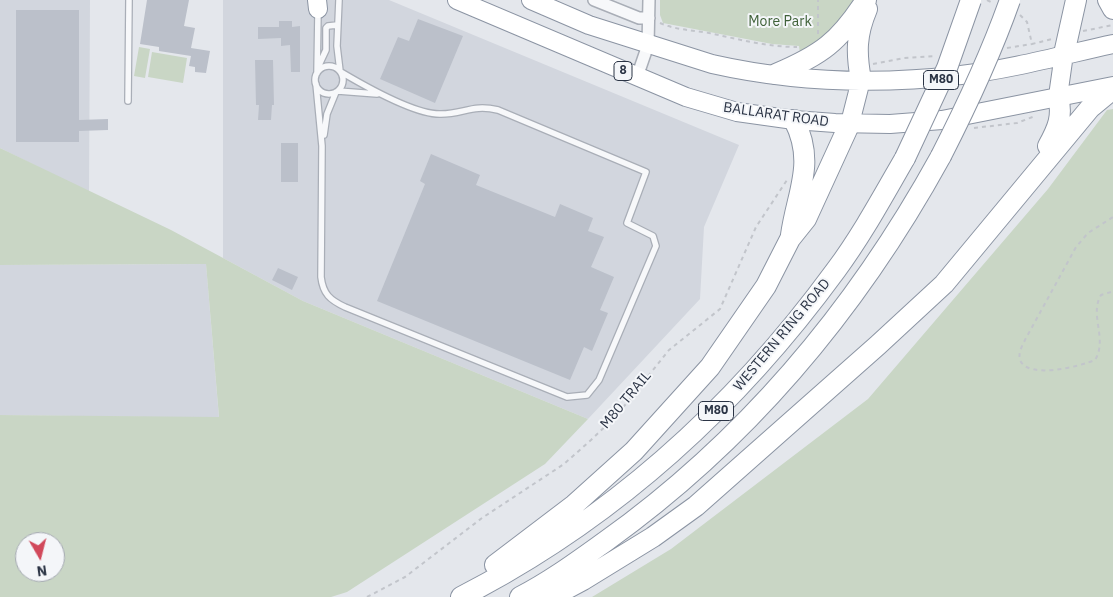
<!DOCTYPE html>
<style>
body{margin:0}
#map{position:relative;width:1113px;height:597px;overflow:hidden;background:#e4e7ec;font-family:"IBM Plex Sans",sans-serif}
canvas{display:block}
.north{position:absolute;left:15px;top:532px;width:50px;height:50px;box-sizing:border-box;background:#f4f6f9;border:1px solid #a4a8b1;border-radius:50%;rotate:172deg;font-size:14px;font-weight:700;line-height:20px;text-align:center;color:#2b3445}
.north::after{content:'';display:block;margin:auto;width:18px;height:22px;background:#d1495b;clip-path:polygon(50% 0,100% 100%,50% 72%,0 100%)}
</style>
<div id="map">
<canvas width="1113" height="597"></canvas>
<div class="north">N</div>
</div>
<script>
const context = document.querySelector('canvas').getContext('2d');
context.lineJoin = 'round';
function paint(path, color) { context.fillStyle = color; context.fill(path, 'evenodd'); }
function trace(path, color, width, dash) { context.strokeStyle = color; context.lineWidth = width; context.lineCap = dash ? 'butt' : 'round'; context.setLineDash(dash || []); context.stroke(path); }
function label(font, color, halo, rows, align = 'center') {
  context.font = font + ' "IBM Plex Sans",sans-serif'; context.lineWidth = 4; context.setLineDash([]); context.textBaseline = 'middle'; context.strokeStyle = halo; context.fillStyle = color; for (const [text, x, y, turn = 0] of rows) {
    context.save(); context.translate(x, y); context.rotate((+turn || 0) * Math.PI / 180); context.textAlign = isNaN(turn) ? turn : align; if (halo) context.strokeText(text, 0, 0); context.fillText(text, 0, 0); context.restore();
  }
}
paint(new Path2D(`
 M0 0H90L89 192 0 148Z
 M223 0H389L739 145 704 227 700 299 588 419 303 301 223 258Z
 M206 264 219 418 0 415V265Z`), '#d2d6de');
paint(new Path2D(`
 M660 0H854L832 30 800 54 799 46 772 44 663 23 660 15Z
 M139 47 150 49 145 78 134 76Z
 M152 52 187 58 183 83 148 77Z
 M1113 109V597H592L671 549 868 399 1048 189 1107 110Z
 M0 148 171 230 303 301 588 419 545 464 347 592 331 597H0V415L219 417 206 264 0 265ZM25 542H55V572H25Z`), '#c9d6c5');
paint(new Path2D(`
 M147 0H189L184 26 195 28 191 48 210 51 206 73 195 72V67L189 66 191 56 159 51V47L140 44Z
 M16 10H79V120L108 119V130L79 131V142H16Z
 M418 19 463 36 435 103 380 79 398 37 409 41Z
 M279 21H292V27L300 26V72H291L290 45 281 46V38L258 39V27H279Z
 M255 60H273L274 105H272L271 120H258L259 105H256Z
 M281 143H298V182H281Z
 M431 154 480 175 476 185 555 217 560 204 593 218 588 231 604 237 591 267 614 277 600 310 608 313 592 351 584 347 570 380 377 301 425 184 420 181Z
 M278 268 298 277 292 290 272 280Z`), '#bbc0ca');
const service = new Path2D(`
 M339 0 337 46 340 71
 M319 65 326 50V28L328 26 337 25
 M315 80a14 14 0 1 1 28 0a14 14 0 1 1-28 0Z
 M317 73 318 12
 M316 84 322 146 321 277C323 294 330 300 345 307L567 397 587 395 599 380 656 246 653 236 627 223 646 172 498 110C472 104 464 114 441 114 416 115 363 85 341 72
 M338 91 377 94
 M128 101 129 0
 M324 135 327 114 336 92`);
const minor = new Path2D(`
 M594 0 639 18H649
 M637 77 648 45 649 0`);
const trunk = new Path2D(`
 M317 0 318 9
 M457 0 686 97 737 112 794 120 835 123 890 124 942 120 1113 86
 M531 0 589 25 712 64C792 82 879 85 961 75 1012 69 1063 55 1113 44
 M1058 96 1064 54
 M850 123 861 80`);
const motorway = new Path2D(`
 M1108 0 1113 9
 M1064 54 1076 0
 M776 74C821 55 839 42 866 0
 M861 80C856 53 856 35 867 9
 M1048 146C1058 128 1063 116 1058 96
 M791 235C797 192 816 163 794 120
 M495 565 574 505 634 451 710 367 766 286 790 239 806 219 850 123
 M461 597C611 520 736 407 836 270 862 235 883 196 905 158
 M520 597C551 581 578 561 606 541 747 440 858 307 941 156
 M551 597 583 580 653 537 696 506 878 345 944 284 1090 108 1113 89`);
trace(service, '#a9aeb7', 8);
trace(minor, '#a9aeb7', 14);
trace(trunk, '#8b94a3', 20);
trace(motorway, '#8b94a3', 22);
trace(new Path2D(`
 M987 0 993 3
 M1020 15 1027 22 1032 44 1052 39
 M660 23C676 30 692 30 709 33 738 39 767 47 797 47
 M1083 31 1113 25
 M818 34V0
 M1007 48 1032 44
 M873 64 904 58 935 56
 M974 128 1017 123 1035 116
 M1111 292 1101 295C1089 315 1108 339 1095 360 1081 366 1028 380 1020 360 1018 353 1022 346 1025 340L1076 247 1088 233 1113 217
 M367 597 405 577 482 518 564 464 591 440 617 415 669 350 720 309 756 227 787 180`), '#c2c5cb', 2, [4, 4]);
trace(service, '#f7f8fa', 5.5);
trace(minor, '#f7f8fa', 11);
trace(trunk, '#fff', 18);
trace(motorway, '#fff', 20);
const motorwayBridge = new Path2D(`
 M941 156C967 105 991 54 1010 0
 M905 158 947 68 971 0`);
trace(motorwayBridge, '#8b94a3', 22, []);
trace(motorwayBridge, '#fff', 20);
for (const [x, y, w] of [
 [623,71,18],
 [941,80,35],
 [716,411,35]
]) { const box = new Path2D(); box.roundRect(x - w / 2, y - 9.5, w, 19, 4); context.fillStyle = '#f4f6f9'; context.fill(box); trace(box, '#2b3445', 1); }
label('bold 12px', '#2b3445', null, [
 ["8",623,71],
 ["M80",941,80],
 ["M80",716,411]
]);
label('14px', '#3f6138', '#f4f6f9', [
 ["More Park",780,22]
]);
label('14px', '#2b3445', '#f4f6f9', [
 ["BALLARAT ROAD",776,115,8],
 ["WESTERN RING ROAD",782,335,-50],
 ["M80 TRAIL",626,400,-50]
]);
</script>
